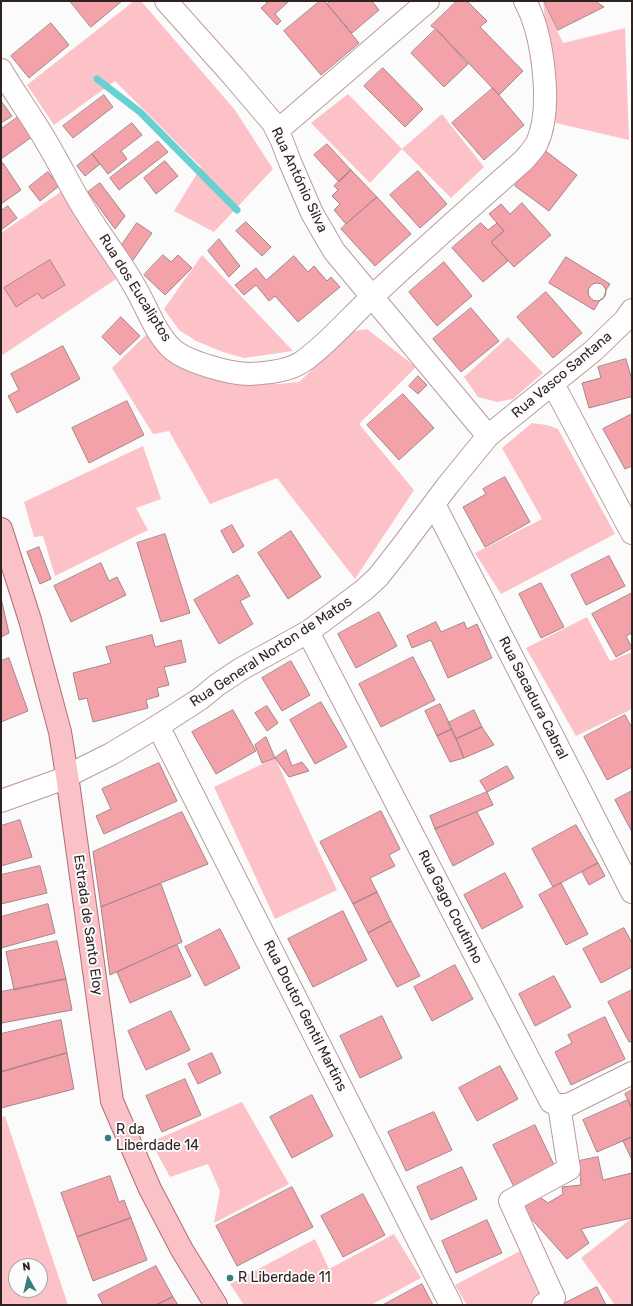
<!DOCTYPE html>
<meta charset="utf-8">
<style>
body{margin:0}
#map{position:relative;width:633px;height:1306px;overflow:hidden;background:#fbfbfb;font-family:Rubik,sans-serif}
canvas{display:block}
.frame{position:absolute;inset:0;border:2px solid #2f2223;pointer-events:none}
.north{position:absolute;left:8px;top:1258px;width:40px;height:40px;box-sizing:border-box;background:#fbfbfb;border:1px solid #a9a4a5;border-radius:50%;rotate:352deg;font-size:11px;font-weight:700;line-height:16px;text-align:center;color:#2f2223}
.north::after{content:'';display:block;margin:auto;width:14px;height:18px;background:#367f80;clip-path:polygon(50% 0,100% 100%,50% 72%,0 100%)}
</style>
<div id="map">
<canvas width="633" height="1306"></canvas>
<div class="frame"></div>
<div class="north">N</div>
</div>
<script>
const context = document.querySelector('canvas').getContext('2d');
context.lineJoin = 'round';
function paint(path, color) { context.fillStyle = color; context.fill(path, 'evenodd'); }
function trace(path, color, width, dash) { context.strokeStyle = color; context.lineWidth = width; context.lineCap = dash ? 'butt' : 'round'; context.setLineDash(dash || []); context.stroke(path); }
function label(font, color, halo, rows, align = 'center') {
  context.font = font + ' Rubik,sans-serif'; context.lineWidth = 4; context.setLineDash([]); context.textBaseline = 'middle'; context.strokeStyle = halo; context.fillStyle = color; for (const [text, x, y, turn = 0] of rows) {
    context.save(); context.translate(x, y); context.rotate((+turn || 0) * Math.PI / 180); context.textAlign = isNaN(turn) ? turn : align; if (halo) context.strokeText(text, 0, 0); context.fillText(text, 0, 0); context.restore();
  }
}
paint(new Path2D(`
 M134 1H141L235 110 273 169 214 232 174 211 201 167 115 81 54 125 27 85Z
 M543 1 563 43 625 28 629 140 556 123Z
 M348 94 402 149 442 114 484 167 451 198 402 149 370 183 311 123Z
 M62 191 116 279 1 356V233Z
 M202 255 293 351 244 358 223 352 196 341 179 330 164 309Z
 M367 329 416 367 359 424 414 490 355 579 277 478 210 504 169 431 153 434 112 368 147 334 176 366 209 376 240 384H278L299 382 354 331Z
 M508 337 543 373 513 399 497 402 478 397 464 377Z
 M532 423 547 425 558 429 615 534 501 594 475 553 542 519 502 448Z
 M143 446 161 499 136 508 148 530 55 576 43 536 34 537 24 502Z
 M587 617 610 661 632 652V709L576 736 526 648Z
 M275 758 337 890 275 919 214 787Z
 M242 1102 289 1184 214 1223 220 1191 208 1164 170 1177 151 1142Z
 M5 1116 68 1305H1V1118ZM16 1266H40V1290H16Z
 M632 1218V1305H615L581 1258Z
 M394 1234 421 1278 371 1305H244L230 1284 315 1239 329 1269Z
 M522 1250 544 1296 528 1305H467L455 1285Z`), '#fdc2c8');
trace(new Path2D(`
 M97 79 140 112 237 210`), '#67d0d1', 7);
const building = new Path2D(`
 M70 1H122L91 27Z
 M265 1H289L275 14 281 21 277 25 261 8 267 3Z
 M320 1H324L327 4 359 43 321 75 284 31Z
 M331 1H372L379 10 352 33 327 4Z
 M457 1H467L487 21 480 27 523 71 499 95 436 29 431 26Z
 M544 1H595L604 7 558 30Z
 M51 23 69 45 29 78 11 56Z
 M436 29 468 64 444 87 411 53Z
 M383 68 423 109 405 127 364 86Z
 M493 88 524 125 484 160 452 123Z
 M104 95 113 107 73 138 63 126Z
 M1 101 12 116 1 123Z
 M18 117 32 137 1 159V129Z
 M132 123 142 135 121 151 127 159 108 174 92 154Z
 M158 141 168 152 119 190 110 178Z
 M327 144 351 170 339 182 314 155Z
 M543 149 577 175 549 211 515 186Z
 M92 154 100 164 85 176 77 166Z
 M165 161 178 176 156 194 144 178Z
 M3 163 21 190 1 204V164Z
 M351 170 377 197 346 224 334 210 340 204 332 196 338 190 334 186Z
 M418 171 447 204 420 228 390 195Z
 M48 172 59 186 40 201 29 187Z
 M100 183 125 216 115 229 88 192Z
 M377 197 411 234 375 266 341 229Z
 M522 203 551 235 514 267 491 242 504 231 489 214 501 204 510 214Z
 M8 206 17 218 1 230V211Z
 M246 222 271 247 262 256 236 231Z
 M137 223 152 233 131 263 121 246Z
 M481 223 488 230 497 223 504 231 491 242 508 261 483 282 452 248Z
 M219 239 240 266 229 277 208 251Z
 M163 255 171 262 178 255 192 268 165 295 144 275Z
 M294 256 308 272 314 266 327 281 331 277 340 287 298 322 275 296 269 301 256 285 244 295 235 285 256 268 266 280Z
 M566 257 610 284 606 290 604 297 600 300 594 310 549 283Z
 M50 260 65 285 42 299 38 293 16 307 4 288Z
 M444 262 472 296 437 326 409 292Z
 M588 292a9 9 0 1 1 18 0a9 9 0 1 1-18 0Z
 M546 292 582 333 553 358 517 317Z
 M471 308 499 341 461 372 433 339Z
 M121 317 140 336 120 355 102 337Z
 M63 346 80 379 17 413 8 396 19 390 11 374Z
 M626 359 632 380V398L630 397 589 408 582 383 601 378 598 367Z
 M418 376 427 385 418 394 409 386Z
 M403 394 434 428 399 460 367 425Z
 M127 401 144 435 89 463 72 428Z
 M632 414V466L625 469 603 429Z
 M505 477 530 522 485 547 463 507 486 494 483 489Z
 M232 525 244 546 233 553 221 531Z
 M291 531 321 577 288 599 258 553Z
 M165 534 190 613 161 622 137 543Z
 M39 547 51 579 40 584 27 552Z
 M609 556 625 586 586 605 571 575Z
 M101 563 109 581 117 577 126 595 71 622 54 586Z
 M238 575 250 596 240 601 253 624 219 644 194 600Z
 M541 583 564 627 541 638 519 594Z
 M632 593V633L626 636 632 648 616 657 592 614Z
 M1 598 9 633 1 637Z
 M379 612 397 646 356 668 338 634Z
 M436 622 441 632 464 622 467 629 477 624 492 658 448 678 431 640 412 648 407 636Z
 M152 635 155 647 181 640 186 662 164 667 169 685 157 688 159 696 146 700 148 708 93 722 87 698 79 700 73 673 111 663 106 647Z
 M413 657 435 700 381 727 359 684Z
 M9 658 28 711 1 722V661Z
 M291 661 310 695 282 711 262 678Z
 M321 702 347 747 315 764 290 720Z
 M440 704 452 729 437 736 425 711Z
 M267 706 278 723 267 731 255 713Z
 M233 710 256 751 216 774 192 732Z
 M474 710 482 727 456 739 448 723Z
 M625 715 632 728V767L607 780 584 737Z
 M482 727 494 745 464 758 456 739Z
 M452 729 464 758 450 762 437 736Z
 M266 737 275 758 262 763 255 745Z
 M286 750 292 766 302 762 309 771 289 777 275 758Z
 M159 763 177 801 104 834 96 816 111 809 102 789Z
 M507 766 514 778 487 792 480 781Z
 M632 791V832L615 800Z
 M487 792 493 805 435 829 430 816Z
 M381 811 400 849 389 855 395 866 370 878 377 892 353 904 320 842Z
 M182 812 208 864 101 907 93 852Z
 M477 812 494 844 453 866 435 829Z
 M20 820 32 857 1 866V826Z
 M576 825 598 863 553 887 532 849Z
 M598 863 605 876 589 885 582 872Z
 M40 866 47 893 1 904V875Z
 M505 873 523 907 482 929 464 895Z
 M561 883 588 934 566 945 539 895Z
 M161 884 182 942 110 975 101 907Z
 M377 892 391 921 368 933 353 904Z
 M48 904 55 933 1 948V917Z
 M343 911 367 960 313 987 288 939Z
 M391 921 420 976 397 987 368 933Z
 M624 928 632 943V967L601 983 583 949Z
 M220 929 240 968 205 986 185 947Z
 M57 941 66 979 14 990 6 952Z
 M177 945 191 976 130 1003 117 972Z
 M455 965 473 999 432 1021 414 987Z
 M554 976 571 1007 535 1026 519 994Z
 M66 979 72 1010 2 1023 1 1016V992Z
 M632 990V1041L629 1042 608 1002Z
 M171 1011 190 1050 146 1070 128 1031Z
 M382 1016 402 1058 360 1078 340 1036Z
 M605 1017 625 1059 571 1085 555 1052 572 1043 568 1035Z
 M61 1020 67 1053 1 1072V1034Z
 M67 1053 74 1089 1 1108V1072Z
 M212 1053 221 1073 198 1084 188 1064Z
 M500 1066 518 1099 477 1121 459 1088Z
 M185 1079 201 1115 162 1132 146 1096Z
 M632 1090V1109L625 1094Z
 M312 1095 333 1136 292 1158 270 1117Z
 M628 1100 632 1109V1137L597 1152 583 1120Z
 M434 1112 452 1150 406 1171 388 1132Z
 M535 1125 555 1167 514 1187 493 1145Z
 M632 1137V1160L623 1141Z
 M598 1157 603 1180 632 1173V1218L581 1229 589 1243 567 1259 521 1207 537 1195 548 1203 563 1194 562 1187 581 1185 579 1161Z
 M462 1167 477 1199 431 1220 417 1187Z
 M110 1176 119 1202 124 1200 131 1218 77 1237 61 1193Z
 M292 1187 313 1227 237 1266 216 1226Z
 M363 1194 385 1235 343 1257 321 1216Z
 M131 1218 147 1260 93 1281 77 1237Z
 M487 1220 502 1253 456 1273 442 1241Z
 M156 1266 173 1297 156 1305H103L98 1295Z
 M422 1284 433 1305H383Z
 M597 1287 606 1305H561Z
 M173 1297 178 1305H156Z`);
paint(building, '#f3a2aa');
trace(building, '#a68588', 1);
const minor = new Path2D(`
 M166 1 233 76 273 123 282 141 290 162 312 213 334 251 488 436
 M1 70C17 97 35 121 50 148 63 170 74 194 88 215 102 238 119 259 132 282 146 304 153 330 171 348 186 362 230 374 250 374 267 373 289 371 302 362 327 345 350 317 373 296 422 250 473 205 524 160 528 155 534 149 537 143 553 108 543 34 525 1
 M277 131 428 1
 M553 384 632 533
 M434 504 632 892
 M308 632 551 1102 559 1105H568L632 1073
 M158 726 451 1305
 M1 801 57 781 111 754 158 726 200 699 217 685 241 669 308 632 364 590 378 577 400 549 448 485 488 436 593 351 625 320 632 310
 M543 1305 554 1298 510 1201 569 1169 559 1105`);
const major = new Path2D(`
 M1 529 30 620 60 732 67 775 112 1101 150 1189 182 1250 216 1305`);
trace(minor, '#bc9a9d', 24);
trace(major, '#b16e76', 24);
trace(minor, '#fff', 22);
trace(major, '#fac1c7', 22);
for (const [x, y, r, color] of [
 [108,1138,4,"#367f80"],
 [230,1278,4,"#367f80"]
]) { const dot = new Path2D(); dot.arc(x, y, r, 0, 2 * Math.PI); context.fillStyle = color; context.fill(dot); trace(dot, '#fbfbfb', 1.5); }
label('14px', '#2f2223', '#fbfbfb', [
 ["Rua António Silva",299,180,65],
 ["Rua dos Eucaliptos",135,288,58],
 ["Rua Vasco Santana",562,375,-40],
 ["Rua General Norton de Matos",271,652,-33],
 ["Rua Sacadura Cabral",533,698,63],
 ["Rua Gago Coutinho",450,907,63],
 ["Estrada de Santo Eloy",88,925,82],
 ["Rua Doutor Gentil Martins",305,1016,63]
]);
label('14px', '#2f2223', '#fbfbfb', [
 ["R da",116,1130],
 ["Liberdade 14",116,1146],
 ["R Liberdade 11",238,1278]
], 'left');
</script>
